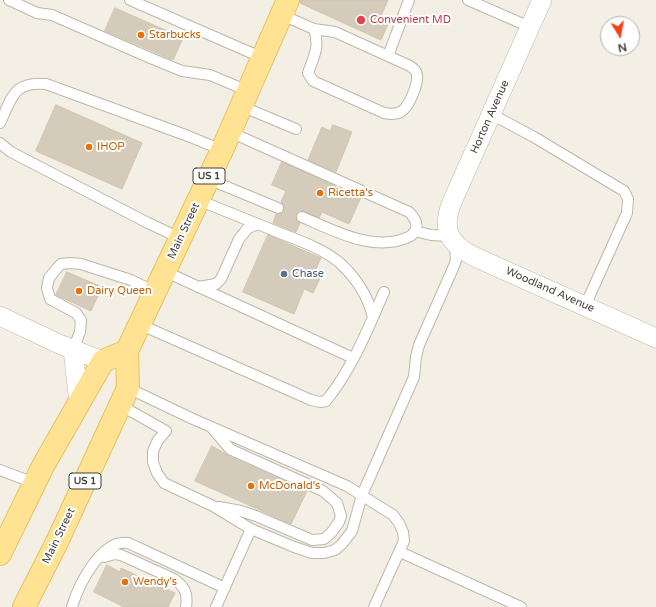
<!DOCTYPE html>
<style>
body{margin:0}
#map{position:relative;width:656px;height:607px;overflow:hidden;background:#f3efe5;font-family:"Varela Round",sans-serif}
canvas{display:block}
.north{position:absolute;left:600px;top:16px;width:40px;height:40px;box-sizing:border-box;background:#fff;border:1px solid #b5b2ae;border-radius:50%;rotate:169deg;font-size:11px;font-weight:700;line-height:16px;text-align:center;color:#453f35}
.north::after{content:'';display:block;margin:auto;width:14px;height:18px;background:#fc3c13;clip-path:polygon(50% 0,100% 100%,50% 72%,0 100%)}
</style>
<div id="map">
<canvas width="656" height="607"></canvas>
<div class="north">N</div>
</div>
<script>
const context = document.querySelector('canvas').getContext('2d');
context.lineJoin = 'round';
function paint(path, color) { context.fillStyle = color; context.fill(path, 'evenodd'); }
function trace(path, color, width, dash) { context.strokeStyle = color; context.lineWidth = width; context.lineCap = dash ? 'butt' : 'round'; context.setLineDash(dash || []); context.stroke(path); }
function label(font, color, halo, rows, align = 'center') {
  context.font = font + ' "Varela Round",sans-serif'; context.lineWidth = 4; context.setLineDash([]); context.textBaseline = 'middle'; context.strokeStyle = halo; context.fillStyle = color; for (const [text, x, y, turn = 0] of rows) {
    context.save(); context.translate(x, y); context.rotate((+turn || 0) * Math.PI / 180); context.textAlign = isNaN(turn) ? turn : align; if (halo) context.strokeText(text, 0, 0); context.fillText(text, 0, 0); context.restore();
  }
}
const building = new Path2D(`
 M300 0H388L380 18 389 22 381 40 300 3Z
 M115 8 183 38 173 60 105 31Z
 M56 105 142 143 122 189 36 151Z
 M333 125 352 132 336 172 308 160 322 127 330 131Z
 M282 162 361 197 349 224 322 212 319 218 302 211 298 212 296 215 297 221 300 223 296 232 273 223 276 214 282 213 284 210 283 204 281 202 286 191 272 185Z
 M268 235 321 258 314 273 321 276 313 293 304 289 294 314 243 292Z
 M67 272 102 287 91 311 56 295Z
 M212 446 233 458 307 491 291 524 195 481Z
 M107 565 120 572 121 568 175 593 168 607H124L94 592Z`);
paint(building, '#d4cbba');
trace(building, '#cfc3ae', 1);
const lane = new Path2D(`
 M9 0 37 13 52 15 148 57 182 71 210 75 248 91
 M130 0 263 58
 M468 0 530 27
 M282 15 314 29 335 32 410 66C414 69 417 71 417 76 418 85 409 106 402 111 397 115 390 114 384 113L313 81 308 73C314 56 320 47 314 29
 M388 56 409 0
 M241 106 296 129
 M491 114 534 137 624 191 628 199 627 213 585 306
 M0 123C12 98 13 81 46 84L188 136 222 150
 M230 132 409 212C414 217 419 224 415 231 413 235 409 237 406 238 372 252 333 230 302 217
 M0 143 11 152 148 223 180 238
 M208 179 278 208
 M198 200C225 211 253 222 280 233 300 241 324 249 340 263 356 278 368 296 373 317
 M415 231 431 235 449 236
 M164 271 353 358
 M198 287 216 284 221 279 239 239 248 228 258 224
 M139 324 311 400 320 402 326 401C352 369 368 329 384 292
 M73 350 80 332 81 320 76 313 50 299 47 288 49 278 58 267 61 264 70 263 81 264 131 280 155 292
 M128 388 193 419 347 486 393 515 399 523 403 532 404 541 374 607
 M120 405 166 431 158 440 153 451V462L157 473 164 483 213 506 251 529 294 547 312 553H324L335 550 342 544 352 531 362 495 414 377 416 357 419 345 454 266 456 260 455 244
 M212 428 230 449 236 452 323 491 337 503 341 516 339 522 331 533 324 539 312 540 256 516 241 511 219 507
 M0 470 34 483
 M400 552 521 607
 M104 557 115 554 121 555 174 579C185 587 188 593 186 607
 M72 607C78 586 101 539 128 543 131 544 134 546 137 547L225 588
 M216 607 251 529`);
const street = new Path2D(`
 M542 0 452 202C441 230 449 244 475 257L656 338
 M0 316 59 344 103 361
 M73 350 79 403`);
const primary = new Path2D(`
 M0 554 43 466 103 361 127 351
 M24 607 57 542 128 388 127 351 222 150 288 0`);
trace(lane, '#beb7a8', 12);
trace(street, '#beb7a8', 20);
trace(primary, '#e5c161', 24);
trace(lane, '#fff', 10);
trace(street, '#fff', 19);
trace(primary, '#ffe392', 22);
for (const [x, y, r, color] of [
 [361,20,5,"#e0444e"],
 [141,35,4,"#e8710a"],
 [89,147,4,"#e8710a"],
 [320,193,4,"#e8710a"],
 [284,274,4,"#5c6f8a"],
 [79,291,4,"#e8710a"],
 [251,486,4,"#e8710a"],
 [125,582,4,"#e8710a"]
]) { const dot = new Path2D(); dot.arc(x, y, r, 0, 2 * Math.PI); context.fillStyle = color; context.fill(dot); trace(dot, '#fff', 1.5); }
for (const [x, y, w] of [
 [209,176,32],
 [85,481,32]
]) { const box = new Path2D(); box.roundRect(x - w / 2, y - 8, w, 16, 3); context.fillStyle = '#fff'; context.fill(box); trace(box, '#453f35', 1); }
label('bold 10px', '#453f35', null, [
 ["US 1",209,176],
 ["US 1",85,481]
]);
label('11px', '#be3a42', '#fff', [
 ["Convenient MD",370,20]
], 'left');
label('11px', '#c56008', '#fff', [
 ["Starbucks",149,35],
 ["IHOP",97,147],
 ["Ricetta's",328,193],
 ["Dairy Queen",87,291],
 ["McDonald's",259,486],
 ["Wendy's",133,582]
], 'left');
label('11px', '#453f35', '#fff', [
 ["Horton Avenue",490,117,-66],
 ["Main Street",184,231,-65],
 ["Woodland Avenue",550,290,24],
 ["Main Street",59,536,-64]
]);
label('11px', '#4e5e75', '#fff', [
 ["Chase",292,274]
], 'left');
</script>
